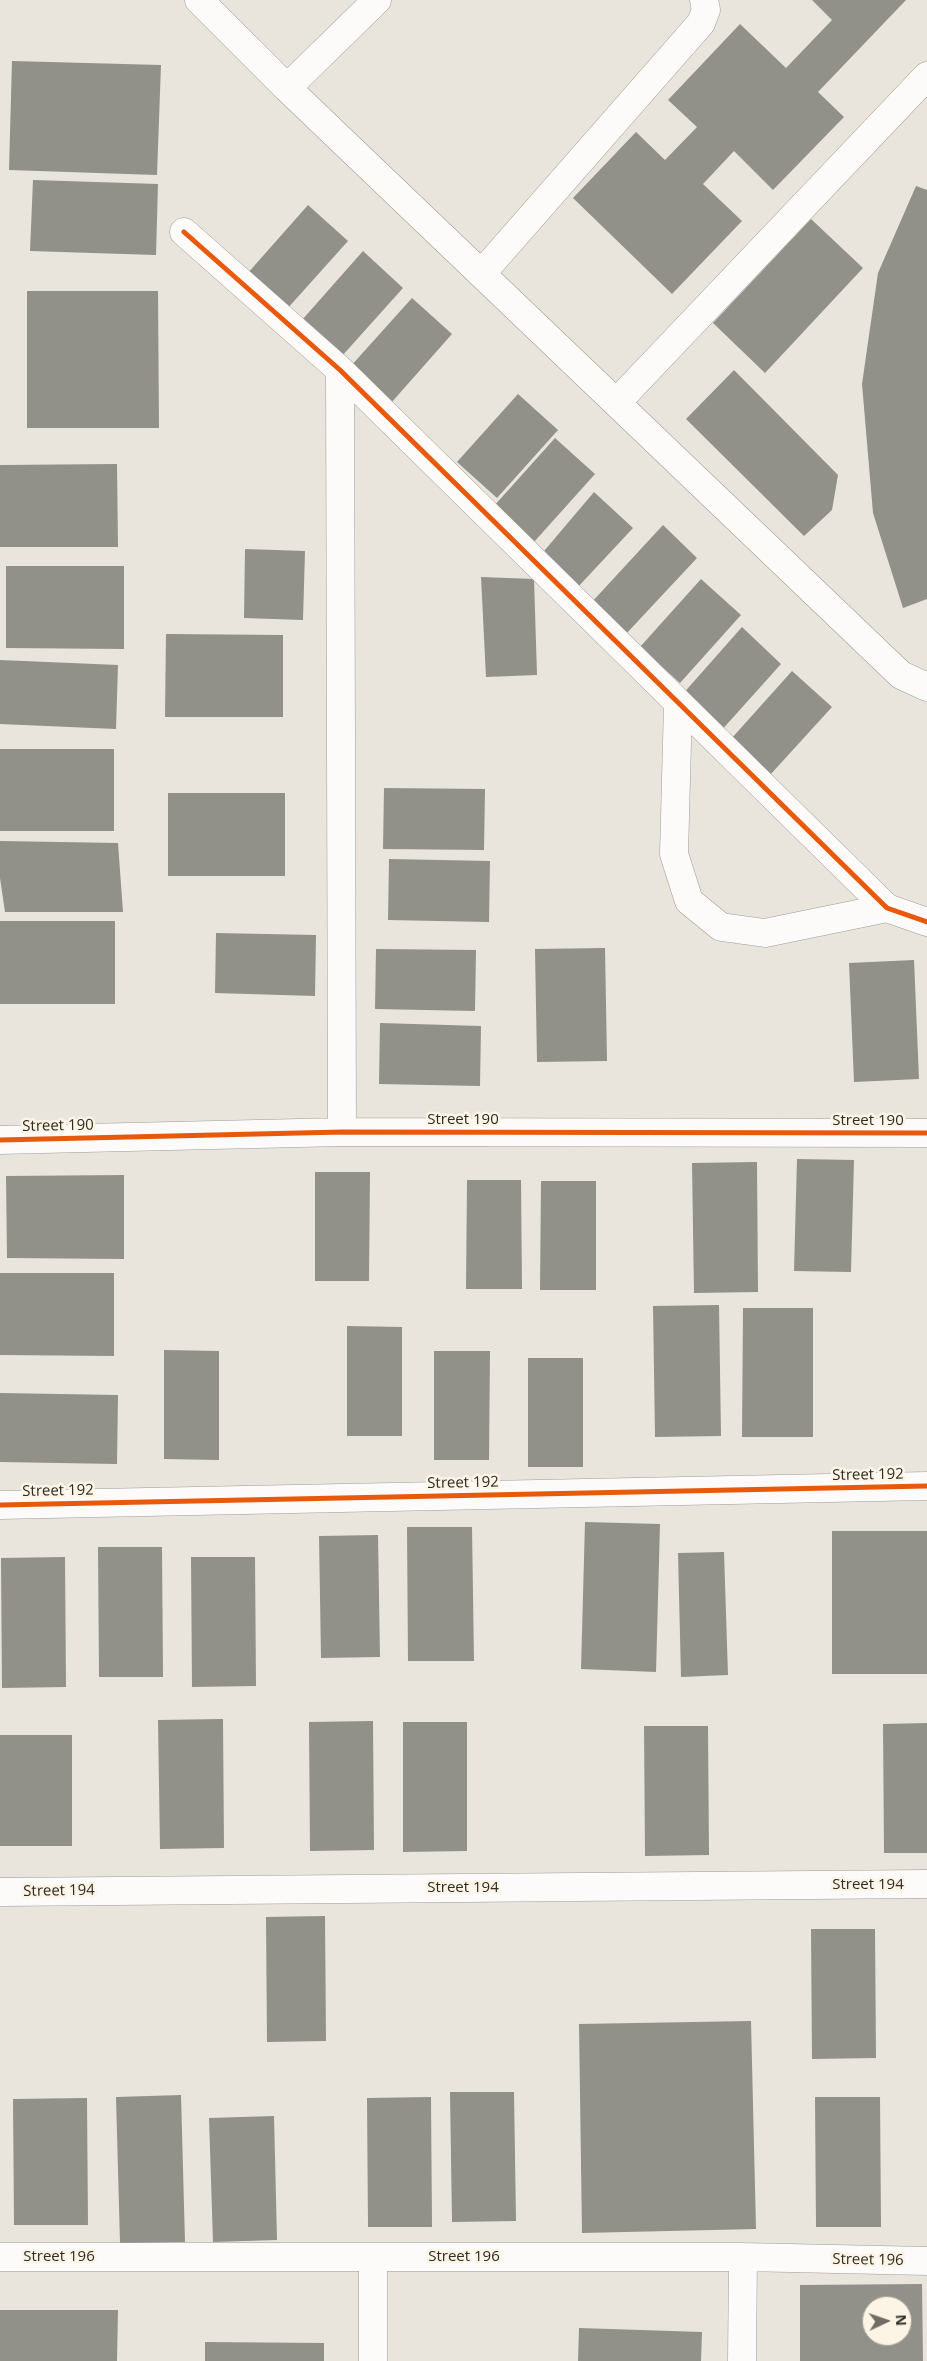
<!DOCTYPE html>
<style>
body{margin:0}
#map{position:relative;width:927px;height:2361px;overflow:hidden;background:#e9e5dd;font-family:"Open Sans",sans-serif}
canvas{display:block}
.north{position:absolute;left:862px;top:2296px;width:50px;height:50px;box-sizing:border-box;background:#fcf4e5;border:1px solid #aaa499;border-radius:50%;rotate:87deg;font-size:14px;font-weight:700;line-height:20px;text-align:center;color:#2f2c26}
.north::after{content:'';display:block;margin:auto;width:18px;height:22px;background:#706d66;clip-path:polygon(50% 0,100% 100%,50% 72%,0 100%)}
</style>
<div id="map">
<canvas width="927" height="2361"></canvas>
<div class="north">N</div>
</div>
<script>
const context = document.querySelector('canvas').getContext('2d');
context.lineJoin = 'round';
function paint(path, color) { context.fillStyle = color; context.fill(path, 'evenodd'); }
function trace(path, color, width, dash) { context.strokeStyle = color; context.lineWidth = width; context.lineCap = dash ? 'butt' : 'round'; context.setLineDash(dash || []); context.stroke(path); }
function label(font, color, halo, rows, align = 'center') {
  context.font = font + ' "Open Sans",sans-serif'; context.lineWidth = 5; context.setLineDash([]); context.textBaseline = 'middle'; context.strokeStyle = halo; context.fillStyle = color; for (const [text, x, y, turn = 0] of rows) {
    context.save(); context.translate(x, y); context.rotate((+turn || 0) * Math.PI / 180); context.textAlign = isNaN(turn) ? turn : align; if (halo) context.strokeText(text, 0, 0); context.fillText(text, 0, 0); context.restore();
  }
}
paint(new Path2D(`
 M812 0H906L818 92 844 117 773 190 734 151 703 184 742 221 672 294 573 198 636 132 665 160 697 127 668 100 740 24 786 68 832 20Z
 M12 61 161 65 157 175 9 170Z
 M33 180 158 184 156 255 30 251Z
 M916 186 927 190V599L903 608 873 513 862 384 878 273Z
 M308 205 348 241 287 309 247 274Z
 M811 219 863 268 765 373 713 323Z
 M363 251 403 288 342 356 302 320Z
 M27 291H158L159 428H27Z
 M412 298 452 334 391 403 350 367Z
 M734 370 838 475 832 510 804 536 686 419Z
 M518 394 558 430 497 498 457 462Z
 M555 438 595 474 534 542 494 506Z
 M117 464 118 547H0V465Z
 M594 492 633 528 577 588 539 557Z
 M663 525 697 558 625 635 591 603Z
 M245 549 305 551 303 620 244 618Z
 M6 566H124V649L6 648Z
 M481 577 534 579 537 675 486 677Z
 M701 579 741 615 680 683 640 647Z
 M742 627 781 664 720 732 681 696Z
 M166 634 283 635V717H165Z
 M0 660 118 665 116 729 0 724Z
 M792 671 832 707 770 775 731 739Z
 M0 749H114V831H0Z
 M384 788 485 789 484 850 383 849Z
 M168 793H285V876H168Z
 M0 841 118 843 123 912H5L0 878Z
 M389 859 490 861 489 922 388 920Z
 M0 921H115V1004H0Z
 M216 933 316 935 315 996 215 993Z
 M605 948 607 1061 537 1062 535 949Z
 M376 949 476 950 475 1011 375 1009Z
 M914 960 919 1079 854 1082 849 963Z
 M380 1023 481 1026 480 1086 379 1084Z
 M797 1159 854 1160 851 1272 794 1271Z
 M757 1162 758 1292 694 1293 692 1163Z
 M315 1172H370L369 1281H315Z
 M124 1175V1259L7 1258 6 1176Z
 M467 1180H521L522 1289H466Z
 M541 1181H596V1290H540Z
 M0 1273H114V1356L0 1355Z
 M719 1305 721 1436 655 1437 653 1306Z
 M743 1308H813V1437H742Z
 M347 1326 402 1327V1436H347Z
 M164 1350 219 1351V1460L164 1459Z
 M434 1351H490L489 1460H434Z
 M528 1358H583V1467H528Z
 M0 1393 118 1395 117 1464 0 1462Z
 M585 1522 660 1524 656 1672 581 1669Z
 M407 1527H472L474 1661H408Z
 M832 1531H927V1674H832Z
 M378 1535 380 1657 321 1658 319 1536Z
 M98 1547H162L163 1677H99Z
 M724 1552 728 1675 681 1677 678 1553Z
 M65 1557 66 1687 2 1688 1 1558Z
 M191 1557H255L256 1686 192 1687Z
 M223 1719 224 1848 160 1849 158 1720Z
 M373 1721 374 1850 310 1851 309 1722Z
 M403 1722H467V1851L403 1852Z
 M927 1723V1853H884L883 1724Z
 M644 1726H708L709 1855 645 1856Z
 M0 1735H72V1846H0Z
 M325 1916 326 2041 267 2042 266 1917Z
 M811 1929H875L876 2058 812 2059Z
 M751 2021 756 2229 582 2233 579 2024Z
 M450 2092H514L516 2221 452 2222Z
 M181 2095 185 2242 120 2243 116 2097Z
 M431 2097 432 2227H368L367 2098Z
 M815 2097H880L881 2227H816Z
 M87 2098 88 2225H14L13 2099Z
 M274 2116 277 2240 213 2242 209 2118Z
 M922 2284 923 2361H800V2285ZM872 2306H902V2336H872Z
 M0 2310H118L117 2361H0Z
 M579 2328 702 2332 701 2361H578Z
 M205 2342 324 2343V2361H205Z`), '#919089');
const minor = new Path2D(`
 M199 0 287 88 901 675 927 687
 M287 88 377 0
 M184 232 340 370 887 908 927 922
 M482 273 701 23 706 10 704 0
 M340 370 342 1132
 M617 402 927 76
 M678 705 674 854 689 901 721 927 765 933 887 908
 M0 1140 342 1132 927 1133
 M0 1505 927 1486
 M0 1892 927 1884
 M0 2257H743L927 2261
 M373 2361V2258
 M742 2361 743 2257`);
trace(minor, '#9f9c96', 29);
trace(minor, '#fcfbfa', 28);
trace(new Path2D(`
 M184 232 340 370 887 908 927 922
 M0 1140 342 1132 927 1133
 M0 1505 927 1486`), '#e8590c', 5);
label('15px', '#2f2c26', '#fcf4e5', [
 ["Street 190",463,1120],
 ["Street 190",868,1121],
 ["Street 190",58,1126,-1],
 ["Street 192",868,1475,-1],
 ["Street 192",463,1483,-1],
 ["Street 192",58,1491,-1],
 ["Street 194",868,1885],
 ["Street 194",463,1888],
 ["Street 194",59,1891,-1],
 ["Street 196",59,2257],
 ["Street 196",464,2257],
 ["Street 196",868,2260,1]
]);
</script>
